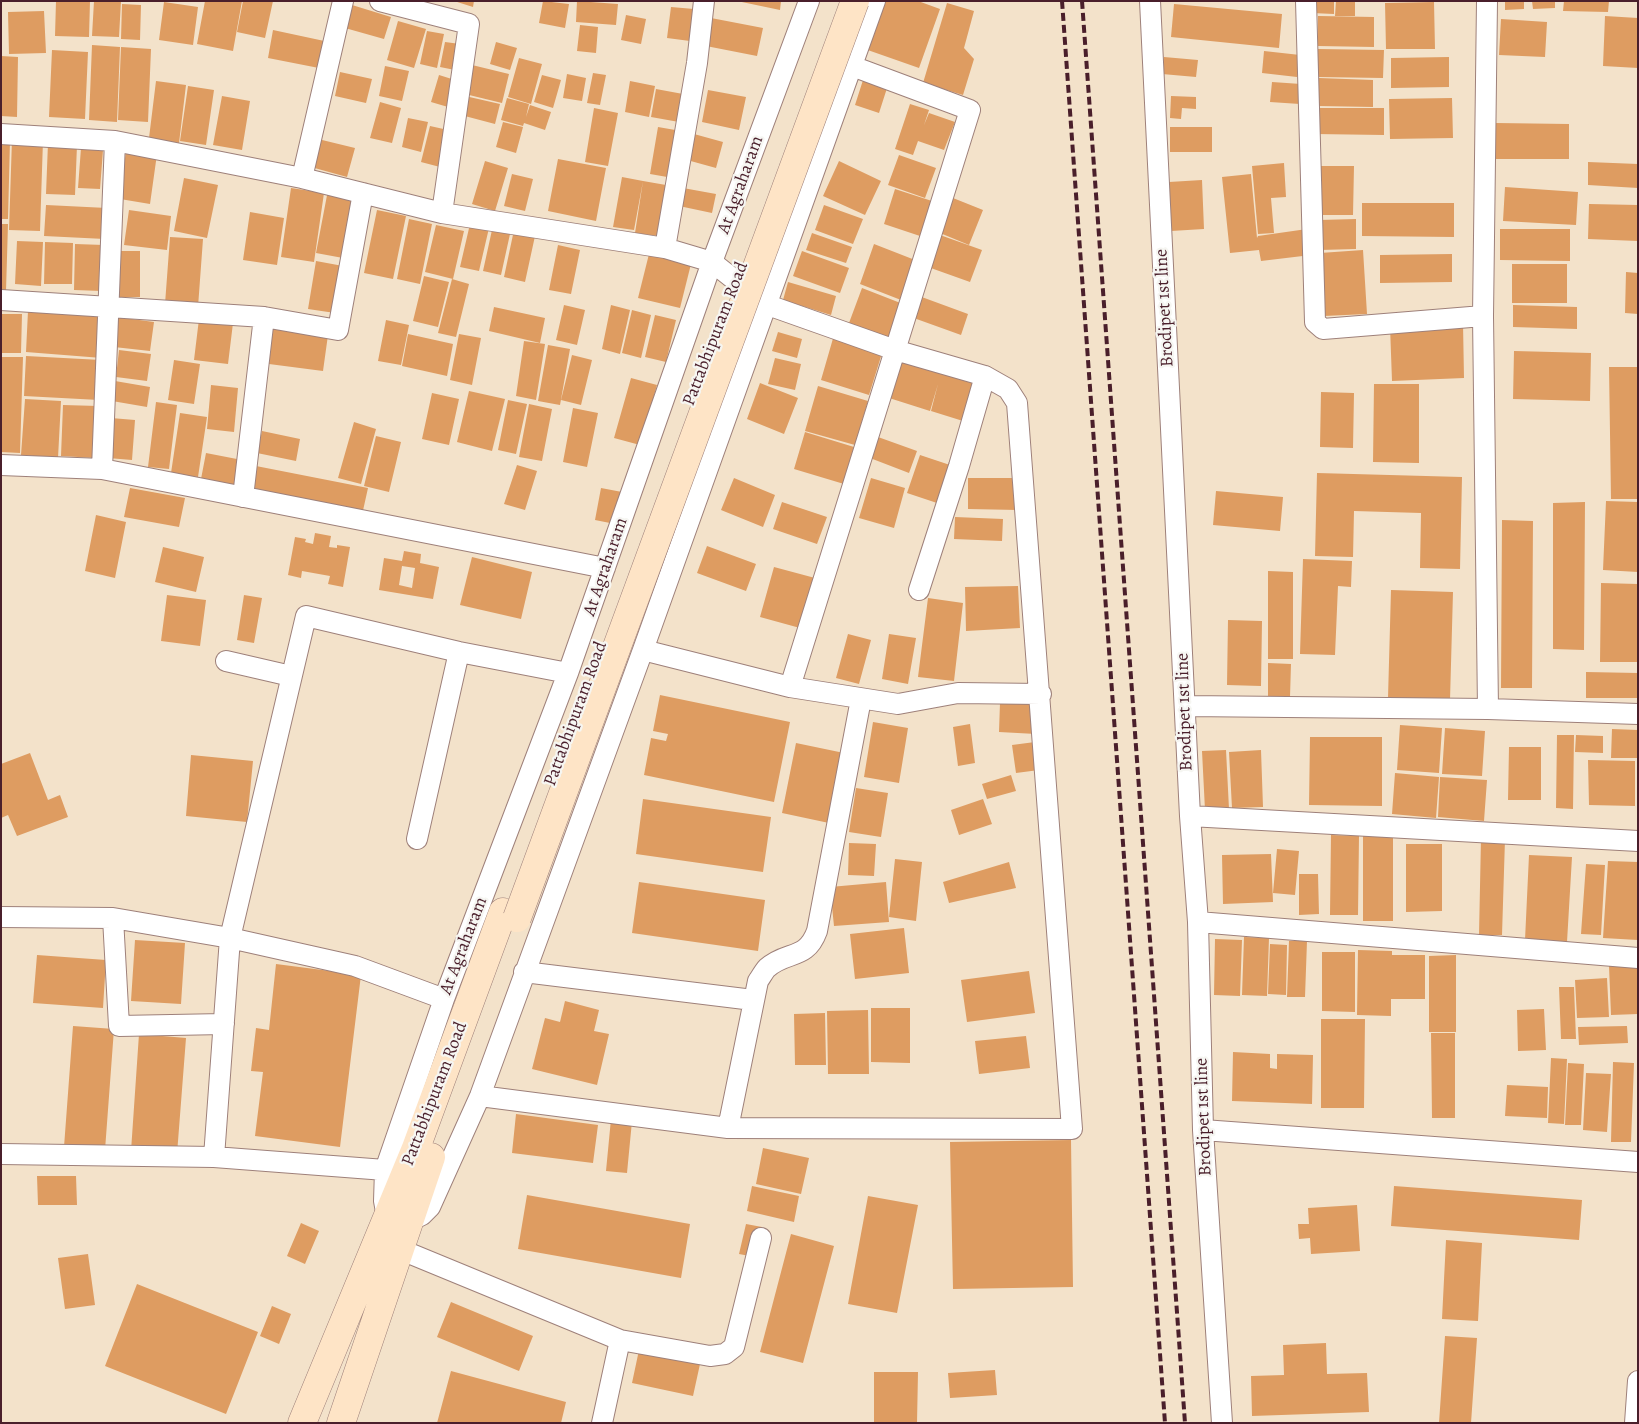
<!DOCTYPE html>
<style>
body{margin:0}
#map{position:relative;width:1639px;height:1424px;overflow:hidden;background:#f3e2ca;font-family:Alegreya,serif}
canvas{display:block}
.frame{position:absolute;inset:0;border:2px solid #4a1f2b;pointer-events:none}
</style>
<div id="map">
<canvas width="1639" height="1424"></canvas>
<div class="frame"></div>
</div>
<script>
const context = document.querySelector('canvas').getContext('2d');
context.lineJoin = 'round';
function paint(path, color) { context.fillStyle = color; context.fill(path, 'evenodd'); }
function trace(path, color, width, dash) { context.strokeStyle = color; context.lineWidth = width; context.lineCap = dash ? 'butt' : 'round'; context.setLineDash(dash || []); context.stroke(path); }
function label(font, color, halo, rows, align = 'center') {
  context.font = font + ' Alegreya,serif'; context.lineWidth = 4.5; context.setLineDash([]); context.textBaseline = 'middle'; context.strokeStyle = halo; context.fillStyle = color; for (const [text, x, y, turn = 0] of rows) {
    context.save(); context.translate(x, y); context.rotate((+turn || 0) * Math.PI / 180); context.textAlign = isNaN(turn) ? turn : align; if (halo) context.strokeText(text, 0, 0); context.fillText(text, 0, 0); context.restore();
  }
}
paint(new Path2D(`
 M56 1H90L89 37 55 36Z
 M94 1H121L119 37 92 36Z
 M205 1H242L233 51 197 44Z
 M243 1H273L265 38 237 32Z
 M454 1H474L473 7Z
 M543 1 569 4 565 28 539 23Z
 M577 1 618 4 616 25 576 22Z
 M737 1H781L780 10Z
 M878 1H918L940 9 919 68 862 48Z
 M1312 1H1334V14L1312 13Z
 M1336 1H1355V16H1335Z
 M1505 1H1524V9L1505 10Z
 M1532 1H1555V8L1533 9Z
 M1564 1H1609L1608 12 1563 11Z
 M164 2 198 7 193 45 159 40Z
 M1434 2 1435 49H1386L1385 3Z
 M947 3 974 11 964 48 974 59 963 95 923 83Z
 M122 4 141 5 140 40 121 39Z
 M1174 4 1282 14 1279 48 1171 37Z
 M352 5 391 17 384 39 345 28Z
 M671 7 694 9 690 41 667 38Z
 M44 11 46 53 9 54 8 12Z
 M626 15 646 19 641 44 621 40Z
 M1318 16 1374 17V47L1318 46Z
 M1605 16 1638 18V68L1603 66Z
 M711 18 763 28 757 56 706 46Z
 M1501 19 1547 22 1545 57 1499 55Z
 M398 21 426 29 414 68 387 60Z
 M580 25 598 27 596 53 577 51Z
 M273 30 329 42 324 69 268 58Z
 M427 31 444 34 437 68 420 64Z
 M445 42 460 44 455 70 440 67Z
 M496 42 517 48 510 70 490 64Z
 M92 45 120 47 117 122 89 120Z
 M121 47 151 49 148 122 118 120Z
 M1318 49 1384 50 1383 78 1318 77Z
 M52 50 88 52 85 119 49 117Z
 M1264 51 1300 55 1297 77 1262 73Z
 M1 56 18 57 17 117 1 116Z
 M1164 57 1198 60 1196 77 1162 74Z
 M1449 57V87L1391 88V58Z
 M519 58 542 64 531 104 508 97Z
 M472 65 509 74 502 103 465 94Z
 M385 66 409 71 402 101 379 96Z
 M340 72 372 79 366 103 335 96Z
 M593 73 606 75 600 105 587 103Z
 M567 74 586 78 582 101 563 98Z
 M439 75 455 80 448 107 431 102Z
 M542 75 561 80 553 108 534 102Z
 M864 77 888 85 879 113 855 105Z
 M1319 78 1373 80V107L1319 106Z
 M156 81 186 85 179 143 149 138Z
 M630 81 655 86 649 117 625 112Z
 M1272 82 1301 84 1300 104 1270 102Z
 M188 86 214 90 206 145 180 141Z
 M656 89 683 94 679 122 651 117Z
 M708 90 746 97 739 130 702 122Z
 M222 96 250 101 242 150 213 145Z
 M465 96 500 104 495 124 461 115Z
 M1171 96 1196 97V109L1182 108 1181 119 1170 118Z
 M507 98 529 104 526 117 530 105 551 112 545 130 524 123 523 126 501 120Z
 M1452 98 1453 138 1390 139 1389 99Z
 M380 102 401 108 392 143 370 138Z
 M910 104 929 110 924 125 929 113 955 122 944 150 918 141 913 155 895 149Z
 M594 108 618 113 608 166 585 162Z
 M1315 108H1384V135L1315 134Z
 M408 118 428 122 421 152 402 147Z
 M503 122 523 127 516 153 496 147Z
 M1496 123 1569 124V159H1495Z
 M430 126 448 130 440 167 421 162Z
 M658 127 681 131 673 178 650 174Z
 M1170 127H1212V152H1170Z
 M694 134 723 142 716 168 687 160Z
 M1 139 10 140 8 219H1Z
 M12 139 43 140 40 231 9 230Z
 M318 139 355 148 347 177 311 167Z
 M48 143 77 145 75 195 46 194Z
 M81 148 103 150 100 189 78 188Z
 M126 150 157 154 150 204 120 199Z
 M899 155 936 168 925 198 888 185Z
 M558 159 606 168 596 221 548 211Z
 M485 161 508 168 495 211 472 204Z
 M839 161 881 181 865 215 823 196Z
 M1588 162 1638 164V188L1588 185Z
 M1284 163 1286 197 1271 198 1274 233 1258 234 1252 166Z
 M1321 166H1354L1353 215H1320Z
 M512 174 533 179 525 211 504 206Z
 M1251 174 1257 238 1258 236 1307 229 1311 255 1261 261 1259 250 1230 253 1222 177Z
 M622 177 643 181 634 230 613 227Z
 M184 178 218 185 207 238 174 231Z
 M1202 180 1204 229 1171 231 1169 182Z
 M643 181 666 185 658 236 635 233Z
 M1505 187 1578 192 1576 225 1503 221Z
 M291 188 324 193 314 262 281 257Z
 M683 188 716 194 712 213 679 206Z
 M895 189 935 202 923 237 884 224Z
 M328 190 354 195 343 258 316 253Z
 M953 198 983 210 969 245 940 233Z
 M1362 203H1454V237L1362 236Z
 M1589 204 1638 205V241L1588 239Z
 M46 205 107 208 105 239 44 236Z
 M824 205 863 219 853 244 815 230Z
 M129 210 171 216 167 250 124 245Z
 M377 210 406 216 393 279 364 273Z
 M250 212 284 218 277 265 243 260Z
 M409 219 432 224 420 284 397 279Z
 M1356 219V249L1320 250 1319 220Z
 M1 224H8L6 291H1Z
 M470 224 489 228 479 271 460 267Z
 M436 225 464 231 453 279 425 272Z
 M1500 229H1570V261L1500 260Z
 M492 230 510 234 501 275 483 271Z
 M514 230 535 236 525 282 504 277Z
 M812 233 852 247 846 263 806 250Z
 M940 235 982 250 970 282 928 267Z
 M170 237 203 239 198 307 165 304Z
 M17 241 43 242 41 286 15 284Z
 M45 242 73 243 72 284H44Z
 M75 244 104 245 102 291 74 290Z
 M874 244 915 260 901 300 860 284Z
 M558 245 580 250 571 294 549 290Z
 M1363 250 1367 314 1324 316 1320 253Z
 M116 251H140V297H116Z
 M802 251 849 268 840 293 793 276Z
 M649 254 691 264 680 308 638 298Z
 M1452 254V282L1380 283V255Z
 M316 261 343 266 335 313 308 309Z
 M1512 264H1567V303H1512Z
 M1626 272 1638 273V314L1625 313Z
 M424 276 449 282 438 327 413 321Z
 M452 279 469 284 456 337 438 333Z
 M788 282 836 296 831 315 783 300Z
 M862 288 903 304 891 338 849 323Z
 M919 296 968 314 961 335 911 317Z
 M564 305 585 310 577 345 556 340Z
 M611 305 630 310 620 354 602 349Z
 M1513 305 1577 307V329L1513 327Z
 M494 307 545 318 540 343 489 331Z
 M632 310 651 315 641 358 622 353Z
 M28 311 104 317 102 358 26 352Z
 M1 314H22L21 353H1Z
 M655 315 676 320 666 362 645 357Z
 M117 317 154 322 150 351 114 347Z
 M199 319 233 323 228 364 194 360Z
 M386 320 409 325 401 365 378 361Z
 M1463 323 1464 378 1392 381 1390 326Z
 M273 328 328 335 323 371 269 364Z
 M778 332 802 339 797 358 772 351Z
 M408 334 453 344 447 376 402 366Z
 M459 334 481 338 472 385 450 380Z
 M834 335 883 350 869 395 821 380Z
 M524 341 545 344 536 400 516 396Z
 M548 345 570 349 560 405 538 401Z
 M119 350 151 354 147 381 116 377Z
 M1514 351 1591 353 1590 401 1513 399Z
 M572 355 592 360 581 405 561 400Z
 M26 356 101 360 99 400 24 396Z
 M1 357H23L20 453 1 452Z
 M775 358 801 364 795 390 768 384Z
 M899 358 974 384 963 421 931 411 938 384 930 411 886 397Z
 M174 360 200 364 194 404 168 400Z
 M1609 367H1638V499H1611Z
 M631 378 657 385 640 445 614 438Z
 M115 381 150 387 147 407 112 401Z
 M760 383 798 398 784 434 747 419Z
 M1374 384H1419V463L1373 462Z
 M211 385 238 388 234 432 207 429Z
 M818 386 868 401 855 445 805 431Z
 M469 391 505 399 492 451 457 442Z
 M1321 392 1354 393 1353 448 1320 447Z
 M432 393 459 399 449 445 422 439Z
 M25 399 61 401 58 458 21 455Z
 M508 400 527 404 516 454 498 450Z
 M156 402 177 405 169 469 148 467Z
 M529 404 552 409 542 461 519 457Z
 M63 405 98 406 96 458 61 456Z
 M573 408 598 413 587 467 563 462Z
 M180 413 207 417 198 477 171 473Z
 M111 418 135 420 132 460 108 458Z
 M354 422 376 429 361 484 338 478Z
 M262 431 300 439 296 461 257 453Z
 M805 432 854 447 844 484 794 469Z
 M376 436 401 442 389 492 364 486Z
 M878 437 917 451 909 473 870 458Z
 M206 453 242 460 238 486 201 479Z
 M920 455 956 467 943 505 907 493Z
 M517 465 537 471 525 510 504 504Z
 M256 466 368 488 362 515 251 493Z
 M1317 473 1462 477 1460 569 1420 568 1421 513 1354 511 1353 557 1315 556Z
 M734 478 775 495 763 527 721 510Z
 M871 478 905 488 894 528 859 518Z
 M968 478H1018V510L968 509Z
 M130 488 185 498 179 527 124 517Z
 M601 488 622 492 615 524 595 520Z
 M1216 491 1283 497 1280 531 1213 525Z
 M1606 501 1638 502V572L1603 570Z
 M782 502 827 517 817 544 773 529Z
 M1585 502 1584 650 1553 649V503Z
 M96 515 126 522 115 578 85 571Z
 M955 517 1003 519 1002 541 954 539Z
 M1502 520 1533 521 1532 688H1501Z
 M315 533 331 536 329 547 337 548V545L350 547 343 587 328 584 330 576 302 571 301 578 288 575 295 537 306 539 305 542 313 544Z
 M707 546 756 564 746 591 697 573Z
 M163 547 204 557 196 592 155 582Z
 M404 551 421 554 420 563 439 567 433 599 379 590 384 558 402 561ZM402 566 415 568 412 588 399 585Z
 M472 557 532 572 521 619 460 605Z
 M1303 559 1352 561 1351 587 1338 586 1335 655 1300 654Z
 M774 567 815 578 800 628 760 617Z
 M1268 571 1293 572V659H1268Z
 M1601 583 1638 584V662H1600Z
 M1018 586 1020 628 966 631 965 587Z
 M1391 590 1453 592 1450 700 1388 698Z
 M167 595 206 600 200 646 161 641Z
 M244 595 262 598 254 643 237 640Z
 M928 598 963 603 954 681 918 677Z
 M1228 620 1262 621 1261 686 1227 685Z
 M848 634 871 640 859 684 836 678Z
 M889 634 916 638 908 684 882 679Z
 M1268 663 1291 664 1290 697 1268 696Z
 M1586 672 1638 673V698H1586Z
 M660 695 790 722 774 802 644 775 651 738 666 741 668 734 653 731Z
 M1000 703 1038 704 1036 734 999 732Z
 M873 722 908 728 899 783 864 777Z
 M970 724 975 763 958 766 953 727Z
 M1400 725 1442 728 1439 773 1397 770Z
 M1445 728 1485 731 1482 776 1442 774Z
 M1612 729 1638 730V758H1611Z
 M1557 735H1574L1573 809 1556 808Z
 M1576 735 1603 736V753L1575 752Z
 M1310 737H1382V806L1309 805Z
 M1035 742 1039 770 1016 773 1012 745Z
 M796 743 844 753 829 823 782 813Z
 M1509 747H1541V800H1508Z
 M1226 750 1229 809 1205 810 1202 751Z
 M1261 750 1263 807 1232 808 1229 752Z
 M30 753 48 800 60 795 68 817 17 836 8 815 1 818V764Z
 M191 755 253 761 247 822 186 816Z
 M1588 760 1635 761V806L1589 805Z
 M1395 773 1439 777 1436 818 1392 814Z
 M1011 775 1016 791 987 799 982 784Z
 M1440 777 1487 780 1484 821 1438 817Z
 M856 788 888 793 881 837 849 832Z
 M643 799 771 817 763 872 636 854Z
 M983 799 992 824 959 835 951 810Z
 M1363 831H1393V921H1363Z
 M1331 835 1359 836 1358 915H1330Z
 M1481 838 1505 839 1502 935H1479Z
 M849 843 876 844 874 876 848 875Z
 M1406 844H1442V911L1406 912Z
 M1277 849 1299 851 1295 895 1273 893Z
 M1271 854 1273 902 1223 904 1222 855Z
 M1529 855 1572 857 1567 942 1525 940Z
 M895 859 922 862 916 921 889 917Z
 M1608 861 1638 862V940L1603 938Z
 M1009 862 1016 888 949 903 943 882Z
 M1586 864 1605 865 1601 935 1581 934Z
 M1299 874H1318L1319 914 1299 915Z
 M639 882 765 900 758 951 632 933Z
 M886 882 889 922 834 926 830 887Z
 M904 928 909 973 855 979 850 934Z
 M1244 937 1269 938 1267 996 1242 995Z
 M1215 939 1242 940 1240 996 1214 995Z
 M135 940 185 943 181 1004 131 1001Z
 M1289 941H1307L1305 997H1287Z
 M1270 944 1287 945 1286 995 1268 994Z
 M1358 950 1392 951V955H1425V999H1391V1016L1357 1015Z
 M1322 952H1355V1012L1322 1011Z
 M37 955 106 960 103 1008 33 1003Z
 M1456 955V1032H1429V956Z
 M276 964 361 975 340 1147 255 1136 263 1072 251 1071 256 1028 269 1030Z
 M1638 965V1014L1611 1015 1609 966Z
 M1029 971 1035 1013 967 1022 961 980Z
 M1607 978 1609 1017 1577 1018 1575 980Z
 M1559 987H1574L1576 1039H1561Z
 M565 1001 599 1010 594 1031 609 1034 597 1085 532 1069 545 1018 560 1022Z
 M871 1008H910V1063L871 1062Z
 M1544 1009 1546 1050 1518 1051 1517 1010Z
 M868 1010 869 1074H828L827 1011Z
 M825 1013 826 1065H795L794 1014Z
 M1321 1019H1365L1364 1108H1321Z
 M73 1026 114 1029 105 1150 64 1147Z
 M1627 1026 1628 1043 1579 1045 1578 1027Z
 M1431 1033H1455V1118H1432Z
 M139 1034 186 1038 177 1154 131 1151Z
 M1026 1036 1030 1068 979 1074 975 1041Z
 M1233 1052 1270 1054V1068L1277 1069V1054L1313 1055 1312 1104 1232 1101Z
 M1551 1058 1567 1059 1564 1124 1548 1123Z
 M1613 1062 1634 1063 1631 1142H1611Z
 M1568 1063 1584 1064 1581 1125H1565Z
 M1586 1073 1611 1074 1607 1132 1583 1130Z
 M1507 1085 1548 1087 1547 1118 1505 1116Z
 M516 1114 598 1125 593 1163 512 1153Z
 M611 1119 632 1121 627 1173 606 1171Z
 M1071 1140 1073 1287 953 1289 950 1142Z
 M763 1148 809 1158 801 1194 756 1184Z
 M37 1176H76L77 1205H38Z
 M752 1186 799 1196 794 1222 747 1211Z
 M1394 1186 1582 1200 1579 1240 1391 1226Z
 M527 1195 690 1224 681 1278 518 1249Z
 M868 1196 918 1205 897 1313 848 1304Z
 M1357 1205 1360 1251 1311 1254 1310 1238 1299 1239 1298 1224H1309L1308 1208Z
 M301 1223 319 1231 305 1264 287 1256Z
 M746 1224 762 1227 755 1257 739 1254Z
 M791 1234 834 1246 803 1363 760 1352Z
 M1446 1240 1482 1243 1478 1321 1442 1319Z
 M88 1254 95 1305 65 1309 58 1258Z
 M137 1284 258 1332 226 1414 105 1366Z
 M451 1302 533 1336 519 1371 437 1337Z
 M272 1306 291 1314 279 1344 260 1336Z
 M1445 1336 1477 1338 1471 1423H1439Z
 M1326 1343 1327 1374 1367 1373 1369 1412 1252 1416 1251 1376 1284 1375 1283 1345Z
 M639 1350 700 1364 693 1396 632 1383Z
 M995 1370 997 1395 950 1398 948 1373Z
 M451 1371 566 1402 561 1423H437Z
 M874 1372H918L917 1423H874Z`), '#de9c61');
const street = new Path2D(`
 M380 1 469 24 442 213
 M1150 1 1190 816 1198 922 1203 1130 1222 1423
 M1306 1 1315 322 1323 329 1483 316
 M1487 1 1483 316 1488 709
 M1 134 115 141 302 178 442 213 665 248 712 262 765 304 895 350 985 376 959 466 919 590
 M302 178 343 1
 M665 248 697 63 704 1
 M1 300 264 317 338 330 363 193
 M1 465 102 469 605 568
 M102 469 115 141
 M243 497 264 317
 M643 650 790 687 898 704 958 693 1041 694
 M226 661 291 676
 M790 687 970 110 852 66
 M1186 706 1488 709 1638 714
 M1190 816 1638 841
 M417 839 459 652
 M1 917 113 918 230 938 355 966 444 999
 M113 918 119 1026 224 1024
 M1198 922 1638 958
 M524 972 753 1000
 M480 1096 728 1128 1072 1129 1017 403 1008 389 985 376
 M728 1128 758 981C761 977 764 971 767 968 787 950 806 961 817 931L861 699
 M1203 1130 1638 1162
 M1 1154 214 1157 385 1170
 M214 1157 230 938 306 616 459 652 568 673
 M387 1217 384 1201 385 1170 444 999 568 673 712 262 809 1
 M408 1222 422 1215 430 1207 480 1096 643 650 875 1
 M399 1249 620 1340 710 1356 725 1354 734 1347 761 1238
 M602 1423 620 1340
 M1635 1423 1638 1381`);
const secondary = new Path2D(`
 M302 1423 416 1148 503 912
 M341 1423 431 1157`);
trace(street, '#9e807a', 22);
trace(secondary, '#9e807a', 29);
trace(street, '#fff', 20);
trace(secondary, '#fee4c6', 28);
trace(new Path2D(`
 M1062 1 1165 1423
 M1082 1 1185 1423`), '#4a1f2b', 4, [8, 4]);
const secondaryBridge = new Path2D(`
 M517 918 855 1`);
trace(secondaryBridge, '#9e807a', 29, []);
trace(secondaryBridge, '#fee4c6', 28);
label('18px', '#4a1f2b', '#f6f6f2', [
 ["At Agraharam",741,185,-70],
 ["Brodipet 1st line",1165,308,-93],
 ["Pattabhipuram Road",716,334,-69],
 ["At Agraharam",606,567,-71],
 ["Brodipet 1st line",1185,712,-92],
 ["Pattabhipuram Road",576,714,-70],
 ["At Agraharam",464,946,-69],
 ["Pattabhipuram Road",435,1094,-69],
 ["Brodipet 1st line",1204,1117,-92]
]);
</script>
